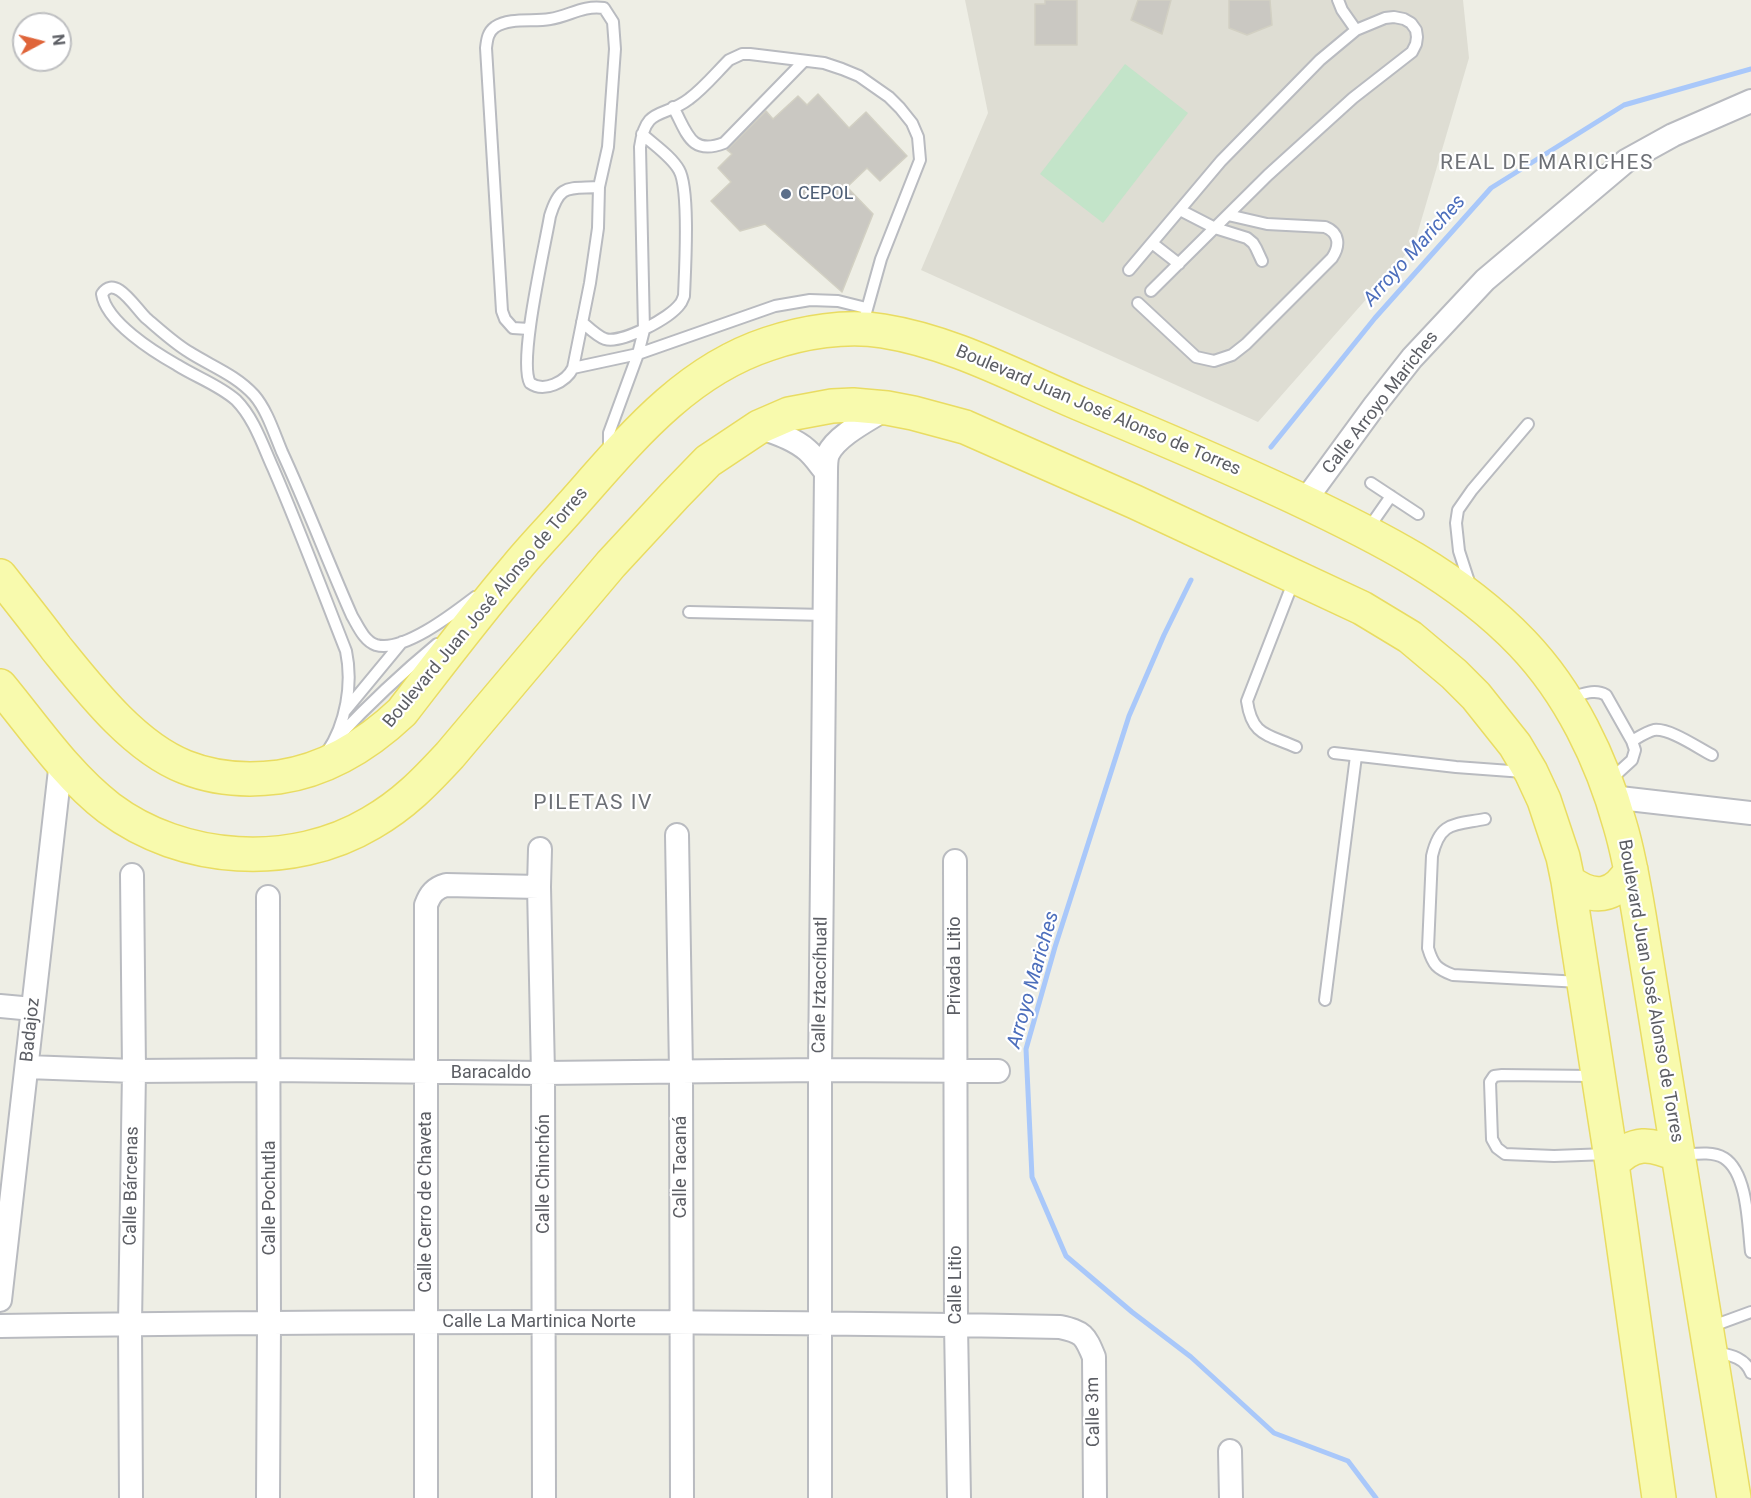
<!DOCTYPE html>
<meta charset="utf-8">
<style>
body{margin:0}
#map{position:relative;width:1751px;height:1498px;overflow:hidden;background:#eeeee5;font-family:Roboto,sans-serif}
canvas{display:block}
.north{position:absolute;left:12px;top:12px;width:60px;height:60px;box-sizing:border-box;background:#fff;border:2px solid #bebfc1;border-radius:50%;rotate:83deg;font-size:16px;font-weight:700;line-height:24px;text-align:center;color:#5c5e64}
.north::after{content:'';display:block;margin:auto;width:21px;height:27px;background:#df653a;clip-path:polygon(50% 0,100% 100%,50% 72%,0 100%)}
</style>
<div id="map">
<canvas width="1751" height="1498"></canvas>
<div class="north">N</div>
</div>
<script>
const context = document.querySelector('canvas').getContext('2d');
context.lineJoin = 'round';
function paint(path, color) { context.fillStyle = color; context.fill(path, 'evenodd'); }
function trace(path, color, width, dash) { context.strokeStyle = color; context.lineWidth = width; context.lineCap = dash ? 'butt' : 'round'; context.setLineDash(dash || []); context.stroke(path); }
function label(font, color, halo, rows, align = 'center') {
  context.font = font + ' Roboto,sans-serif'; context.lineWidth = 4.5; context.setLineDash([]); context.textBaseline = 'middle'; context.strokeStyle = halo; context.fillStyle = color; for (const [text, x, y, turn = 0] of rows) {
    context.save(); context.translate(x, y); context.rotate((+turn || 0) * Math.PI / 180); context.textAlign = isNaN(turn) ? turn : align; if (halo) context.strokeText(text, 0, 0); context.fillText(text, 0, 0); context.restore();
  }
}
paint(new Path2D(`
 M965 0H1463L1469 58 1414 245 1258 422 921 270 988 113Z`), '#deddd3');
paint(new Path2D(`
 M1125 64 1188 113 1103 223 1040 174Z`), '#c3e4c9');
trace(new Path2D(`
 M1271 447 1375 318 1491 188 1624 105 1751 69
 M1191 580 1164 635 1129 716 1055 947 1026 1049 1032 1177 1066 1256 1132 1312 1191 1357 1274 1433 1348 1461 1376 1498`), '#a9c8fa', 5);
const building = new Path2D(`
 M1045 0H1077V45H1035V4H1045Z
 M1138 0H1171L1162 34 1131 20Z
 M1229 0H1270L1272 25 1247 35 1229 28Z
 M818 94 849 128 866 112 907 156 880 181 867 168 847 187 873 214 842 292 765 224 740 231 711 201 731 182 718 168 732 154 727 150 766 111 773 119 798 96 807 105Z`);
paint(building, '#cac8c2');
trace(building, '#d2d0c3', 1.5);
const service = new Path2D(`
 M1338 0 1342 10 1356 30
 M673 107C687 132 690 156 724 143L804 61
 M1180 210 1215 228 1247 238 1253 243 1256 248 1262 261
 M1152 243 1179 264
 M1129 270 1221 161 1320 60 1356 30 1385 18 1394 17 1404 19 1411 23 1416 30 1417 37 1416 44 1412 52 1353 98 1268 175 1151 291
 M1138 303 1196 357 1214 361 1232 355 1246 344 1332 258C1340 246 1340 233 1325 227L1267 224 1228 215
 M582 322C589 328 597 336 605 339 622 344 670 318 680 304 682 302 683 298 684 296 685 270 690 189 679 170 671 156 654 145 642 134
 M529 329 513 328 505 319 502 311 486 48C487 39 488 32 495 27 510 17 533 22 550 19 570 16 582 5 604 8L613 22 615 49 608 147 599 187 598 228 590 283 573 368C566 382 544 393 530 383 518 361 545 246 550 216 560 183 568 189 599 187
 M573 368 638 354 775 306 810 300 838 301 866 308
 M609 453V433L638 354 644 330 640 147C646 105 663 119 689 99 704 88 716 73 729 60L742 54H750L824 63 842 69 859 76 889 97 900 108 912 123 918 137 920 160 881 259 862 327
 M1371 483 1418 514
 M1368 529 1391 496
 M1294 580 1247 701C1252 736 1267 734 1296 747
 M1471 588 1459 551 1456 523 1458 510 1472 490 1528 424
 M689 612 825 615
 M1569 698C1581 695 1594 688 1606 695L1632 741 1635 750 1632 760 1609 781
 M345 711 402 642
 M337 738C369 704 402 673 437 644
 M1632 741C1639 737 1646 732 1654 730 1670 728 1698 748 1712 755
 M327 752C346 724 353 684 346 651 322 590 299 528 273 468 263 446 254 418 236 400 219 385 196 377 177 365 154 352 106 322 102 294 115 273 136 309 146 318 159 329 174 343 189 352 211 366 236 375 254 395 267 410 274 433 282 452 307 506 328 562 352 616 358 626 364 641 376 645 403 653 454 613 475 597
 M1334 753 1456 767 1524 772
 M1485 819C1454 825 1440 821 1432 856L1428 948C1433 965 1437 969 1453 975L1580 982
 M1325 1000 1356 756
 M1594 1076 1502 1075 1494 1076 1490 1082 1492 1139 1497 1148 1505 1154 1554 1156 1608 1154
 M1682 1155C1695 1154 1712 1151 1724 1158 1748 1173 1748 1227 1751 1252
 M1710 1327 1751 1312
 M1715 1352C1730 1355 1745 1357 1751 1373`);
const minor = new Path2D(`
 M759 427C775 433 793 438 807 450 814 456 820 465 826 472
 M1304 502 1375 405 1412 358 1485 280 1626 161 1673 135 1751 101
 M1611 797 1751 813
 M677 835 681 1071 682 1498
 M540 849 539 887 543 1073 544 1498
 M955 861 956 1325 959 1498
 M0 1006 33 1009
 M27 1067 134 1071 270 1070 543 1073 820 1070 998 1071
 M0 1300 61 761
 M0 1326C353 1321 707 1320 1060 1327 1083 1332 1085 1335 1094 1357L1095 1498
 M1230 1451 1231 1498
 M131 1498 130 1324 134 1071 132 875
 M268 1498 269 1323 268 897
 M426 1498V905C430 894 435 888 446 885L539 887
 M820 1498V1070L826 472C826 466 826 459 828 454 837 435 870 419 887 408`);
const primary = new Path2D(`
 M0 576C19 600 38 624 56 648 90 690 134 747 185 767 215 779 248 781 279 777 327 770 367 745 402 712 439 664 476 615 516 568 533 547 553 527 571 506 628 442 683 372 768 344 803 332 846 325 883 331 952 342 1014 376 1078 403 1150 433 1221 463 1292 496 1375 535 1458 576 1522 643 1570 693 1602 760 1620 825 1629 855 1634 885 1639 915L1734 1498
 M0 686C34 727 66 775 109 808 182 863 292 870 371 823 404 804 425 782 450 755L611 564 675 495 708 461 759 427 789 414 832 406 853 405 887 408 913 413 965 427 1135 502 1362 608 1410 637 1454 674 1476 696 1515 745 1531 772 1544 800 1563 857 1568 881 1612 1164 1659 1498
 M1568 881C1593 900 1614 899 1631 870
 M1612 1164C1633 1140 1651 1143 1678 1155`);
trace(service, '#b9bbc0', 14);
trace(minor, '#b9bbc0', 26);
trace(primary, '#e9dc62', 36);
trace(service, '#fff', 10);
trace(minor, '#fff', 22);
trace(primary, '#f8faad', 33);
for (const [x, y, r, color] of [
 [786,194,6,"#5c6f8a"]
]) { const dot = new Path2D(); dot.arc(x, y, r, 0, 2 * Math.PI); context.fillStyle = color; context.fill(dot); trace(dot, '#fff', 2); }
label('18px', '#4e5e75', '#fff', [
 ["CEPOL",798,194]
], 'left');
label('18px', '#5c5e64', '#fff', [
 ["Calle Arroyo Mariches",1381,403,-52],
 ["Boulevard Juan José Alonso de Torres",1098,411,23],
 ["Boulevard Juan José Alonso de Torres",486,608,-50],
 ["Privada Litio",955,966,-90],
 ["Calle Iztaccíhuatl",821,985,-89],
 ["Boulevard Juan José Alonso de Torres",1650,991,80],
 ["Badajoz",31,1030,-84],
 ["Baracaldo",491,1073],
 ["Calle Tacaná",681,1167,-90],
 ["Calle Chinchón",544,1174,-90],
 ["Calle Bárcenas",132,1186,-89],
 ["Calle Pochutla",270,1198,-90],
 ["Calle Cerro de Chaveta",426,1202,-90],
 ["Calle Litio",956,1285,-90],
 ["Calle La Martinica Norte",539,1322],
 ["Calle 3m",1094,1412,-91]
]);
label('italic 20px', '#4c6ebc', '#fff', [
 ["Arroyo Mariches",1415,251,-48],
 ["Arroyo Mariches",1034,980,-74]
]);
context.letterSpacing = '1.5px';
label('21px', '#6d7076', '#fff', [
 ["REAL DE MARICHES",1547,164],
 ["PILETAS IV",593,804]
]);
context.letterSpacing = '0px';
</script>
